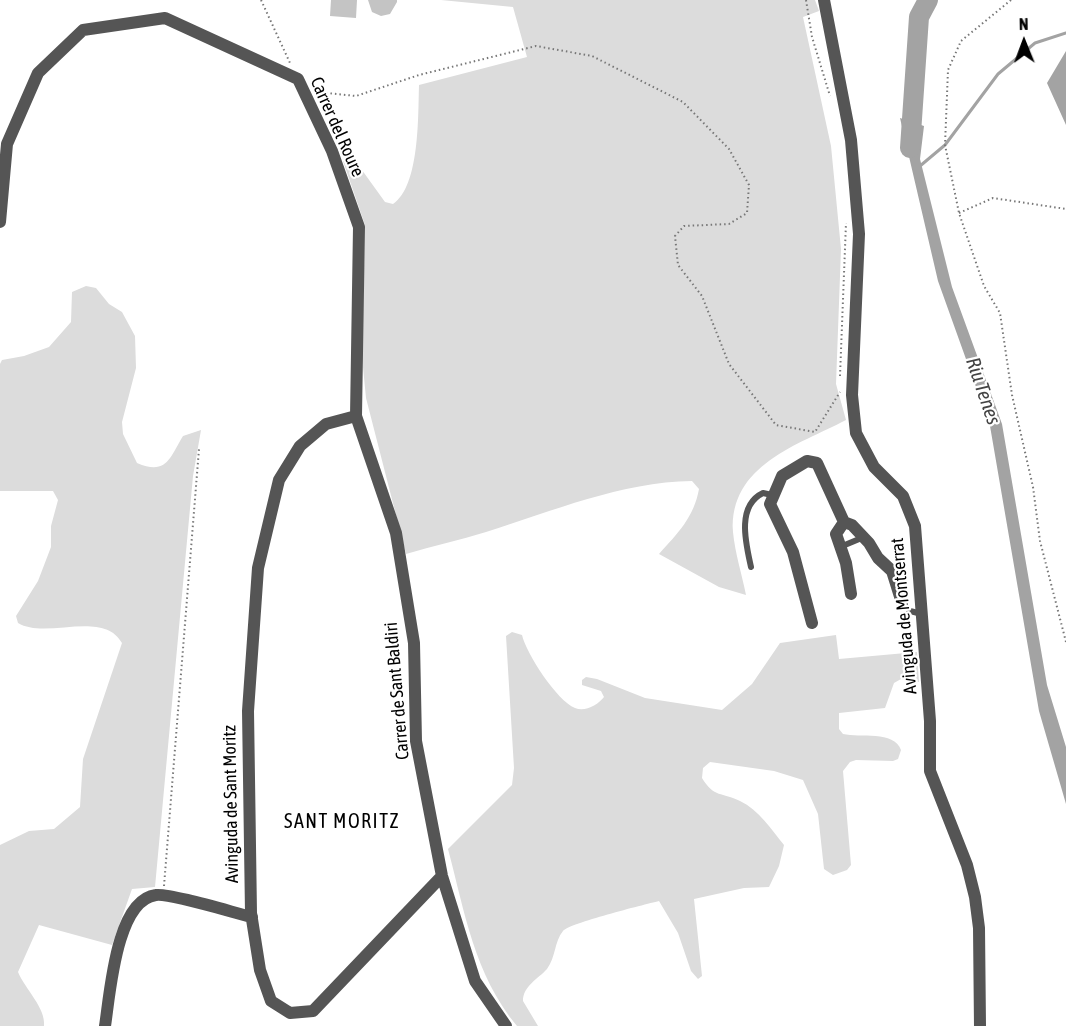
<!DOCTYPE html>
<style>
body{margin:0}
#map{position:relative;width:1066px;height:1026px;overflow:hidden;background:#fff;font-family:"Asap Condensed",sans-serif}
canvas{display:block}
.north{position:absolute;left:994px;top:12px;width:60px;height:60px;-webkit-text-stroke:4px #fff;paint-order:stroke;rotate:359deg;font-size:16px;font-weight:700;line-height:24px;text-align:center;color:#000}
.north::after{content:'';display:block;margin:auto;width:21px;height:27px;background:#000;clip-path:polygon(50% 0,100% 100%,50% 72%,0 100%)}
</style>
<div id="map">
<canvas width="1066" height="1026"></canvas>
<div class="north">N</div>
</div>
<script>
const context = document.querySelector('canvas').getContext('2d');
context.lineJoin = 'round';
function paint(path, color) { context.fillStyle = color; context.fill(path, 'evenodd'); }
function trace(path, color, width, dash) { context.strokeStyle = color; context.lineWidth = width; context.lineCap = dash ? 'butt' : 'round'; context.setLineDash(dash || []); context.stroke(path); }
function label(font, color, halo, rows, align = 'center') {
  context.font = font + ' "Asap Condensed",sans-serif'; context.lineWidth = 4.5; context.setLineDash([]); context.textBaseline = 'middle'; context.strokeStyle = halo; context.fillStyle = color; for (const [text, x, y, turn = 0] of rows) {
    context.save(); context.translate(x, y); context.rotate((+turn || 0) * Math.PI / 180); context.textAlign = isNaN(turn) ? turn : align; if (halo) context.strokeText(text, 0, 0); context.fillText(text, 0, 0); context.restore();
  }
}
paint(new Path2D(`
 M441 0H815L819 11 803 17 831 146 841 249 836 384 846 420C798 445 729 465 733 532 735 553 742 575 746 595L719 587 659 554C678 533 694 517 699 489L692 481C621 482 553 511 486 532 460 540 433 546 406 554L366 398 362 357 365 225 343 161 354 159 385 202 393 204C420 186 418 115 419 85L527 57 513 7Z
 M86 286 96 288 109 304 122 312 135 336 136 368 122 422 123 434 137 463C167 476 170 457 183 436L201 430 193 476 155 887 132 889 112 945 39 925 18 972C25 989 46 1008 44 1026H0V845L29 831 54 829 80 807 83 759 122 643C103 609 46 640 18 623L16 616 38 581 51 547V526L58 500 53 491H0V364L2 360 24 356 49 347 71 322 72 292Z
 M512 632 522 635C526 653 557 701 575 708 585 712 598 705 604 697L601 691 582 685V680L586 677 597 679 645 698 722 710 752 684 780 643 836 635 839 659 917 652 919 682 901 679 894 683 885 708 839 713V729L843 734C860 738 894 730 901 750L898 759 893 761 856 760 850 762 843 771 851 865 847 870 833 875 824 869 818 814 803 780 774 771 710 762 703 768 702 778C714 798 722 792 740 801 759 810 771 829 784 845L779 866 769 887 744 888 694 899 702 976 698 979 691 971 678 933 659 901C643 905 570 923 563 931 554 942 556 957 547 969 538 979 523 986 523 1001L538 1026H517C474 974 465 913 448 849L512 785 514 768 506 636Z`), '#dcdcdc');
paint(new Path2D(`
 M1066 51V125L1047 83Z
 M900 118 924 126 920 159 952 287 1002 424 1047 685 1066 747V804L1039 711 990 426 938 281Z`), '#a3a3a3');
trace(new Path2D(`
 M920 166 945 145 998 74 1035 43 1066 33`), '#a3a3a3', 3);
trace(new Path2D(`
 M910 148 919 17 928 0`), '#a3a3a3', 20);
paint(new Path2D(`
 M331 0H357L356 18 330 16Z
 M368 0H397V2L390 14 381 16 372 12Z`), '#c4c4c4');
trace(new Path2D(`
 M261 0 290 63
 M806 0 812 37 830 96
 M1011 0 961 41 948 70 945 145 959 213 984 286 1000 313 1012 395 1033 487 1040 541 1066 642
 M317 92 356 96 419 75 536 46 592 56 683 102 729 149 749 185 747 213 729 224 684 226 675 236 678 265 702 296 729 364 776 425 815 432 840 392
 M959 213 993 198 1066 209
 M840 376 846 223
 M164 886 199 449`), '#777', 2, [1.5, 3]);
trace(new Path2D(`
 M840 547 864 537
 M751 567C746 544 736 506 763 493L772 495
 M902 603 910 611 922 614`), '#555', 6);
trace(new Path2D(`
 M0 222 7 144 38 73 83 30 165 18 298 79 332 151 359 227 356 416 396 533 414 643 416 741 442 876 475 981 506 1026
 M356 416 326 424 300 446 279 480 258 568 248 711 251 913 260 970 271 1001 290 1013 313 1011 442 876
 M844 522 836 534 846 563 851 594
 M812 623 793 552 770 504 782 476 807 461 817 463 844 522 852 525 869 543 878 558 892 571 902 603
 M105 1026C110 994 116 900 156 895 169 893 235 913 252 917`), '#555', 12);
trace(new Path2D(`
 M824 0 851 140 859 234 852 395 856 433 874 467 903 496 915 526 930 721V771L967 865 975 897 979 928 980 1026`), '#555', 12);
label('18px', '#000', '#fff', [
 ["Carrer del Roure",337,127,66],
 ["Avinguda de Montserrat",904,616,-95],
 ["Carrer de Sant Baldiri",397,691,-95],
 ["Avinguda de Sant Moritz",231,804,-91]
]);
label('italic 20px', '#444', '#fff', [
 ["Riu Tenes",983,391,71]
]);
context.letterSpacing = '1.5px';
label('20px', '#000', '#fff', [
 ["SANT MORITZ",342,822]
]);
context.letterSpacing = '0px';
</script>
